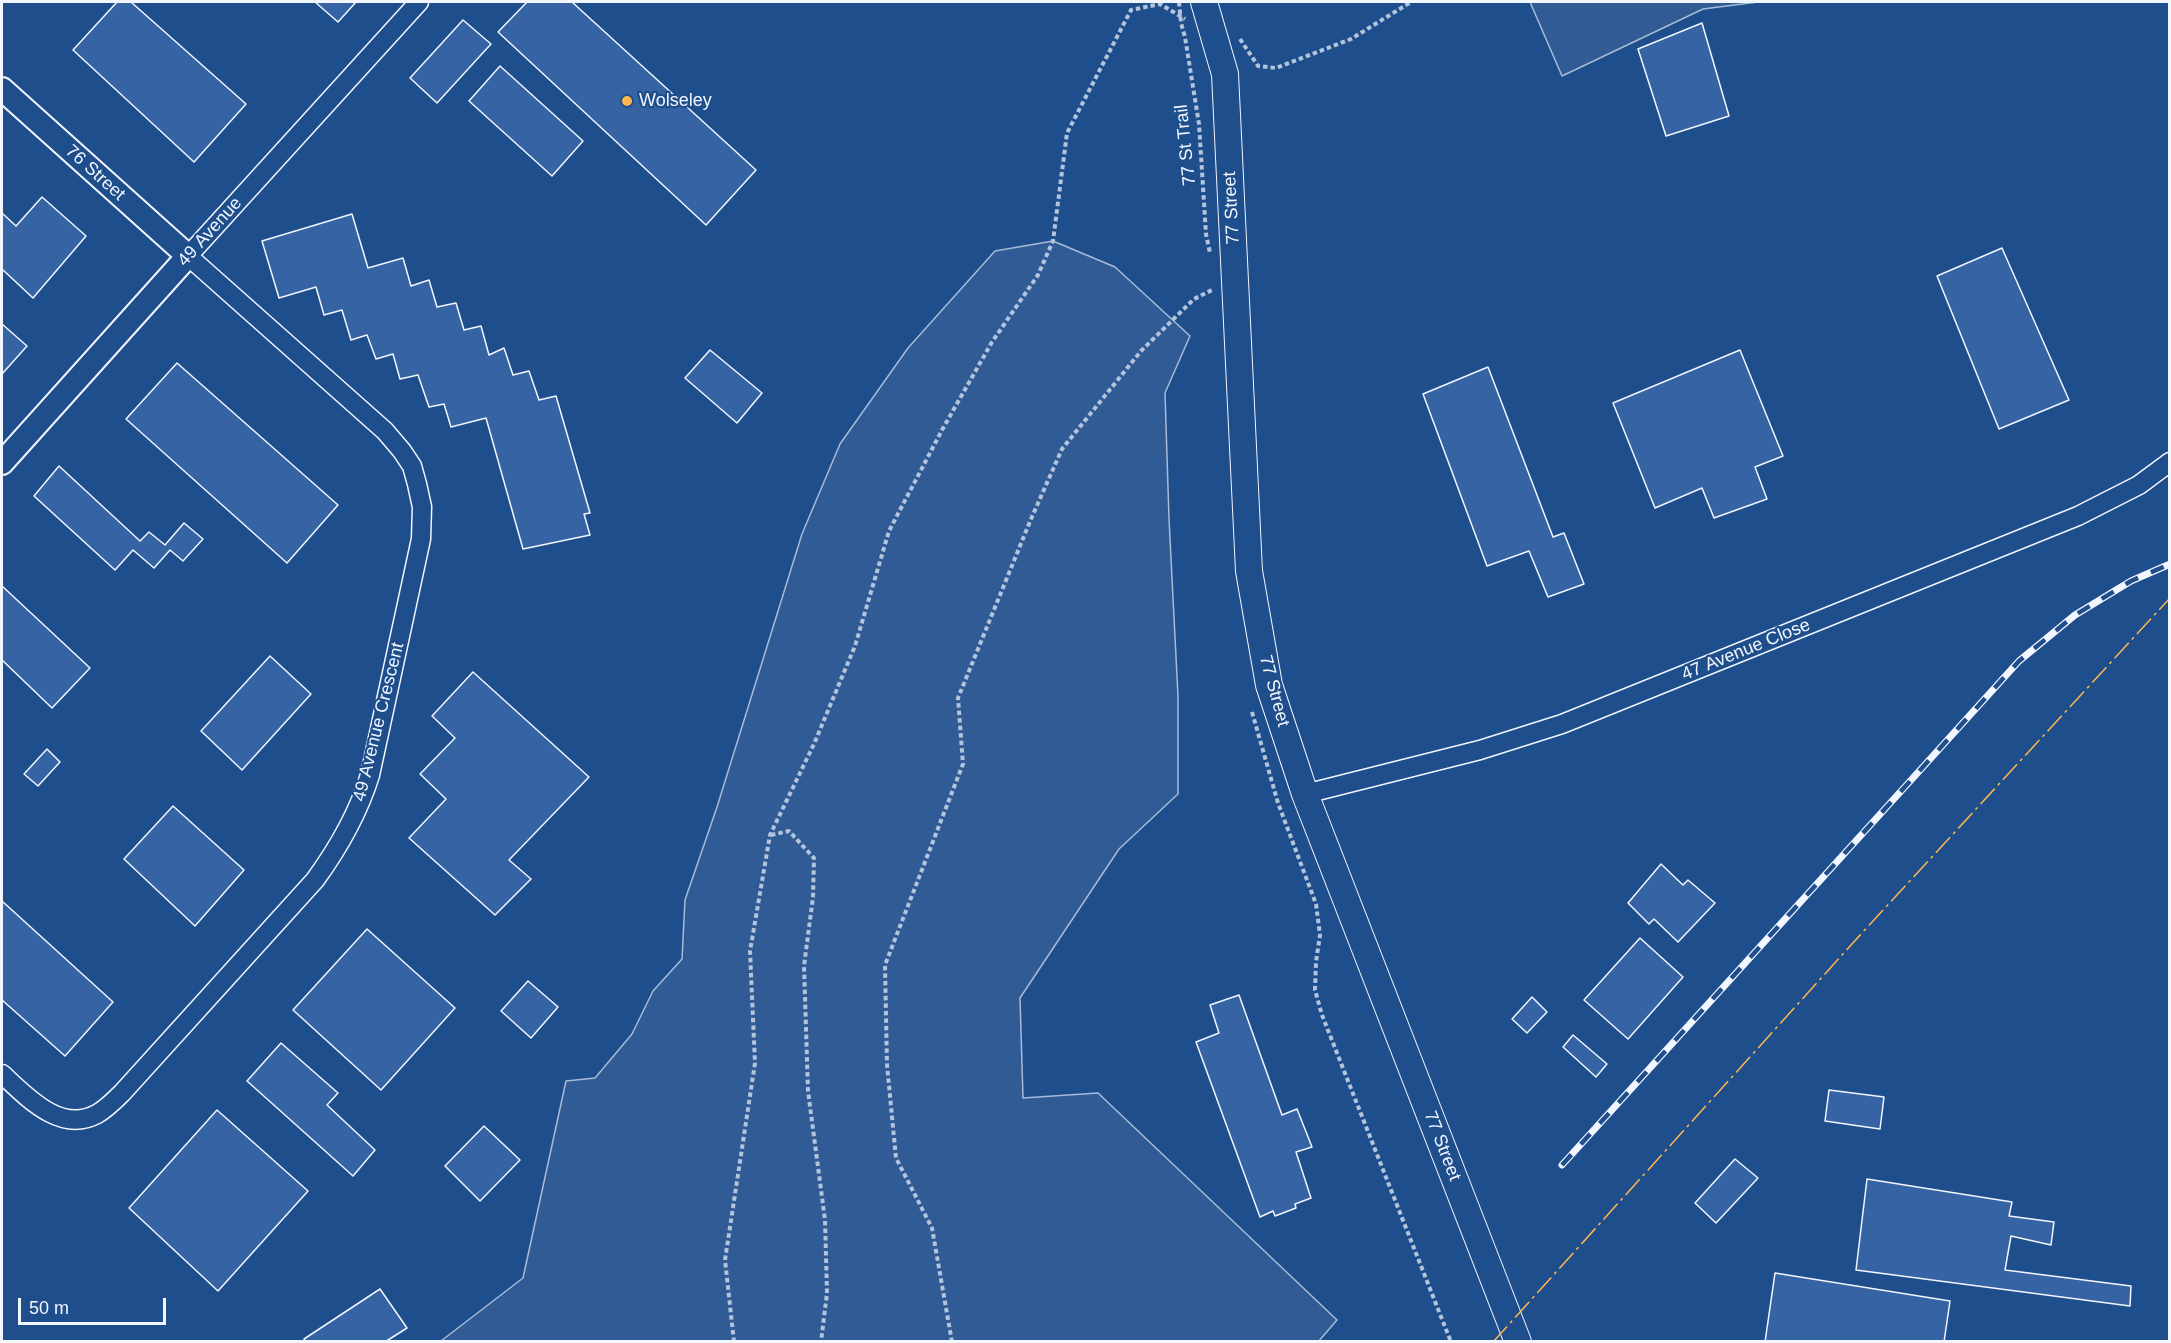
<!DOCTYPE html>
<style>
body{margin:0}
#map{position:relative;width:2171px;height:1343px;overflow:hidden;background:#1f4e8c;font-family:Arial,sans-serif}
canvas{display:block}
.frame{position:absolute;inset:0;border:3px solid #f2f6ff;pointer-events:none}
.scale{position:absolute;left:18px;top:1298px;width:148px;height:27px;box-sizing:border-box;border:3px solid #f2f6ff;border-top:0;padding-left:8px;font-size:18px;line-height:21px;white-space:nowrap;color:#f2f6ff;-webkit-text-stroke:4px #1f4e8c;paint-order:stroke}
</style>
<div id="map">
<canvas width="2171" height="1343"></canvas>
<div class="frame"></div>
<div class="scale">50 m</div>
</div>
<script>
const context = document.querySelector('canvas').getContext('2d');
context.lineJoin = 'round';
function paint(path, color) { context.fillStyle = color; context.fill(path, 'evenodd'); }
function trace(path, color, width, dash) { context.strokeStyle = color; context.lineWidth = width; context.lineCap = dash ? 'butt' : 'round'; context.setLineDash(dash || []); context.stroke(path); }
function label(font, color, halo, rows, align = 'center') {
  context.font = font + ' Arial,sans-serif'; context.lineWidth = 4.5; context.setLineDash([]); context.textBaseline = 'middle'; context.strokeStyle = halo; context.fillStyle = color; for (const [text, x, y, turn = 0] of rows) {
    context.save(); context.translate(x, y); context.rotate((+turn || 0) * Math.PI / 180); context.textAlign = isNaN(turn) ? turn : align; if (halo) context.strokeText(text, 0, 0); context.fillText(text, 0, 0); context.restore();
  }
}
const built = new Path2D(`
 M1530 2H1758L1703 9 1562 76Z
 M1053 241 1115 267 1190 336 1165 393 1169 519 1178 696V794L1119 849 1020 998 1023 1098 1098 1093 1337 1320 1318 1342 441 1341 523 1278 566 1081 595 1078 632 1034 653 991 682 959 685 900 717 807 802 534 840 444 908 348 995 251Z`);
paint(built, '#305b95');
trace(built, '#a8bbd7', 1.5);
const building = new Path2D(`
 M117 2H131L246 104 194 162 73 50Z
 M315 2H356L338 22Z
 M527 2H572L756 170 706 225 498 32Z
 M463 20 491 44 437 103 410 78Z
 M1702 23 1729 116 1666 136 1638 49Z
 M500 66 583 141 552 176 469 101Z
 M42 197 86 236 33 298 2 269V213L16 226Z
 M352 214 368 268 403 258 411 286 429 280 437 307 456 303 464 330 481 326 489 355 504 348 513 375 529 371 539 400 556 396 590 513 584 514 590 535 523 549 486 418 451 427 444 404 429 407 418 375 400 379 393 354 376 359 367 335 351 340 342 310 324 315 316 287 279 298 262 241Z
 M2002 248 2069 400 1999 429 1937 276Z
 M2 324 27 346 2 374Z
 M710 350 762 393 737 423 685 378Z
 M1740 350 1783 456 1755 467 1767 499 1714 518 1702 488 1655 508 1613 403Z
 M177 363 338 505 287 563 126 419Z
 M1488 367 1553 537 1564 533 1584 584 1548 597 1529 551 1487 566 1423 394Z
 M59 466 140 541 149 532 165 545 184 523 203 539 183 561 170 550 154 568 133 550 115 570 34 496Z
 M2 586 90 668 52 708 2 660Z
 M270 656 311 694 242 770 201 731Z
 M473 672 589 777 509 860 531 879 495 915 409 838 446 799 420 774 455 738 432 716Z
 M47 749 60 762 38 786 24 774Z
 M173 806 244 870 195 926 124 859Z
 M1661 864 1683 885 1688 880 1715 903 1678 942 1654 919 1649 924 1628 903Z
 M2 901 113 1002 65 1056 2 1000Z
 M367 929 455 1008 381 1090 293 1010Z
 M1640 938 1683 977 1628 1039 1584 1000Z
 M528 981 558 1007 531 1038 501 1011Z
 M1239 995 1282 1115 1297 1109 1312 1147 1296 1152 1311 1198 1295 1204 1296 1208 1275 1216 1273 1211 1260 1217 1196 1042 1219 1033 1210 1005Z
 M1532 997 1547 1012 1527 1033 1512 1019Z
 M1573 1035 1607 1064 1596 1077 1563 1047Z
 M281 1043 338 1093 327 1105 375 1150 353 1176 247 1081Z
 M1829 1090 1884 1097 1880 1129 1825 1121Z
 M217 1110 308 1191 218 1291 129 1208Z
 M484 1126 520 1160 480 1201 445 1166Z
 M1735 1159 1758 1178 1716 1223 1695 1203Z
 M1867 1179 2012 1202 2009 1216 2054 1222 2051 1245 2011 1236 2005 1270 2131 1286 2130 1306 1856 1270Z
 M1775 1273 1950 1301 1944 1342H1765Z
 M380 1289 407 1328 385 1342H306L304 1339Z`);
paint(building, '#3563a3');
trace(building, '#f2f6ff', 1.5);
const minor = new Path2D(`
 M1305 794 1480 750 1562 724 2078 516 2139 485 2170 462
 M2 1074C26 1096 60 1134 97 1114 106 1109 114 1101 122 1093L315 880C339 847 358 814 370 775L421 539 422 507 417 484 412 466 402 451 385 431 188 256 419 2`);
const tertiary = new Path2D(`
 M2 89 188 256 2 463`);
const secondary = new Path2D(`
 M1204 2 1225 74 1249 571 1269 685 1305 794 1518 1342`);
trace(minor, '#f2f6ff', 21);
trace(tertiary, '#f2f6ff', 26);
trace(secondary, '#f2f6ff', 28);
trace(new Path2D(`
 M1179 2 1181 23 1185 37 1199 124 1206 234 1210 253
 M1240 39 1258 66 1276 68 1351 39 1411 2
 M1252 712 1278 803 1316 904 1320 935 1316 962 1315 990 1322 1015 1451 1342
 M771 835 789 831 814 858 813 897 804 966 808 1091 825 1220 827 1293 821 1342
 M734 1342 725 1260 755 1063 750 951 770 835 814 744 855 646 889 531 942 430 992 342 1038 275 1053 241 1067 133 1131 10 1160 4 1185 19
 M952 1342 932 1228 896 1158 887 1065 885 965 963 764 958 698 1031 519 1062 449 1141 351 1194 299 1214 289`), '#b3c4dc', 4, [4.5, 3]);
trace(minor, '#1f4e8c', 18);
trace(tertiary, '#1f4e8c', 22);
trace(secondary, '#1f4e8c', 26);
const rail = new Path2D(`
 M1562 1165 2019 661 2075 615 2131 581 2170 564`);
trace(rail, '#f2f6ff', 7);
trace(rail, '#1f4e8c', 4.5, [14]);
trace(new Path2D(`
 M1493 1342 1851 945 2170 598`), '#ffb74d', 1.5, [21, 4.5, 3, 4.5]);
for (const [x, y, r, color] of [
 [627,101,6,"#ffb74d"]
]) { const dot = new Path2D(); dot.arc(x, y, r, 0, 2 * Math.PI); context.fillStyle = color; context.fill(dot); trace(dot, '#1f4e8c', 2); }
label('18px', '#f2f6ff', '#1f4e8c', [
 ["Wolseley",639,101]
], 'left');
label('18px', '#f2f6ff', '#1f4e8c', [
 ["77 St Trail",1186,145,-96],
 ["76 Street",95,173,42],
 ["77 Street",1232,208,-93],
 ["49 Avenue",210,232,-48],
 ["47 Avenue Close",1746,650,-22],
 ["77 Street",1274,691,75],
 ["49 Avenue Crescent",379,722,-76],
 ["77 Street",1442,1146,69]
]);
</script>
